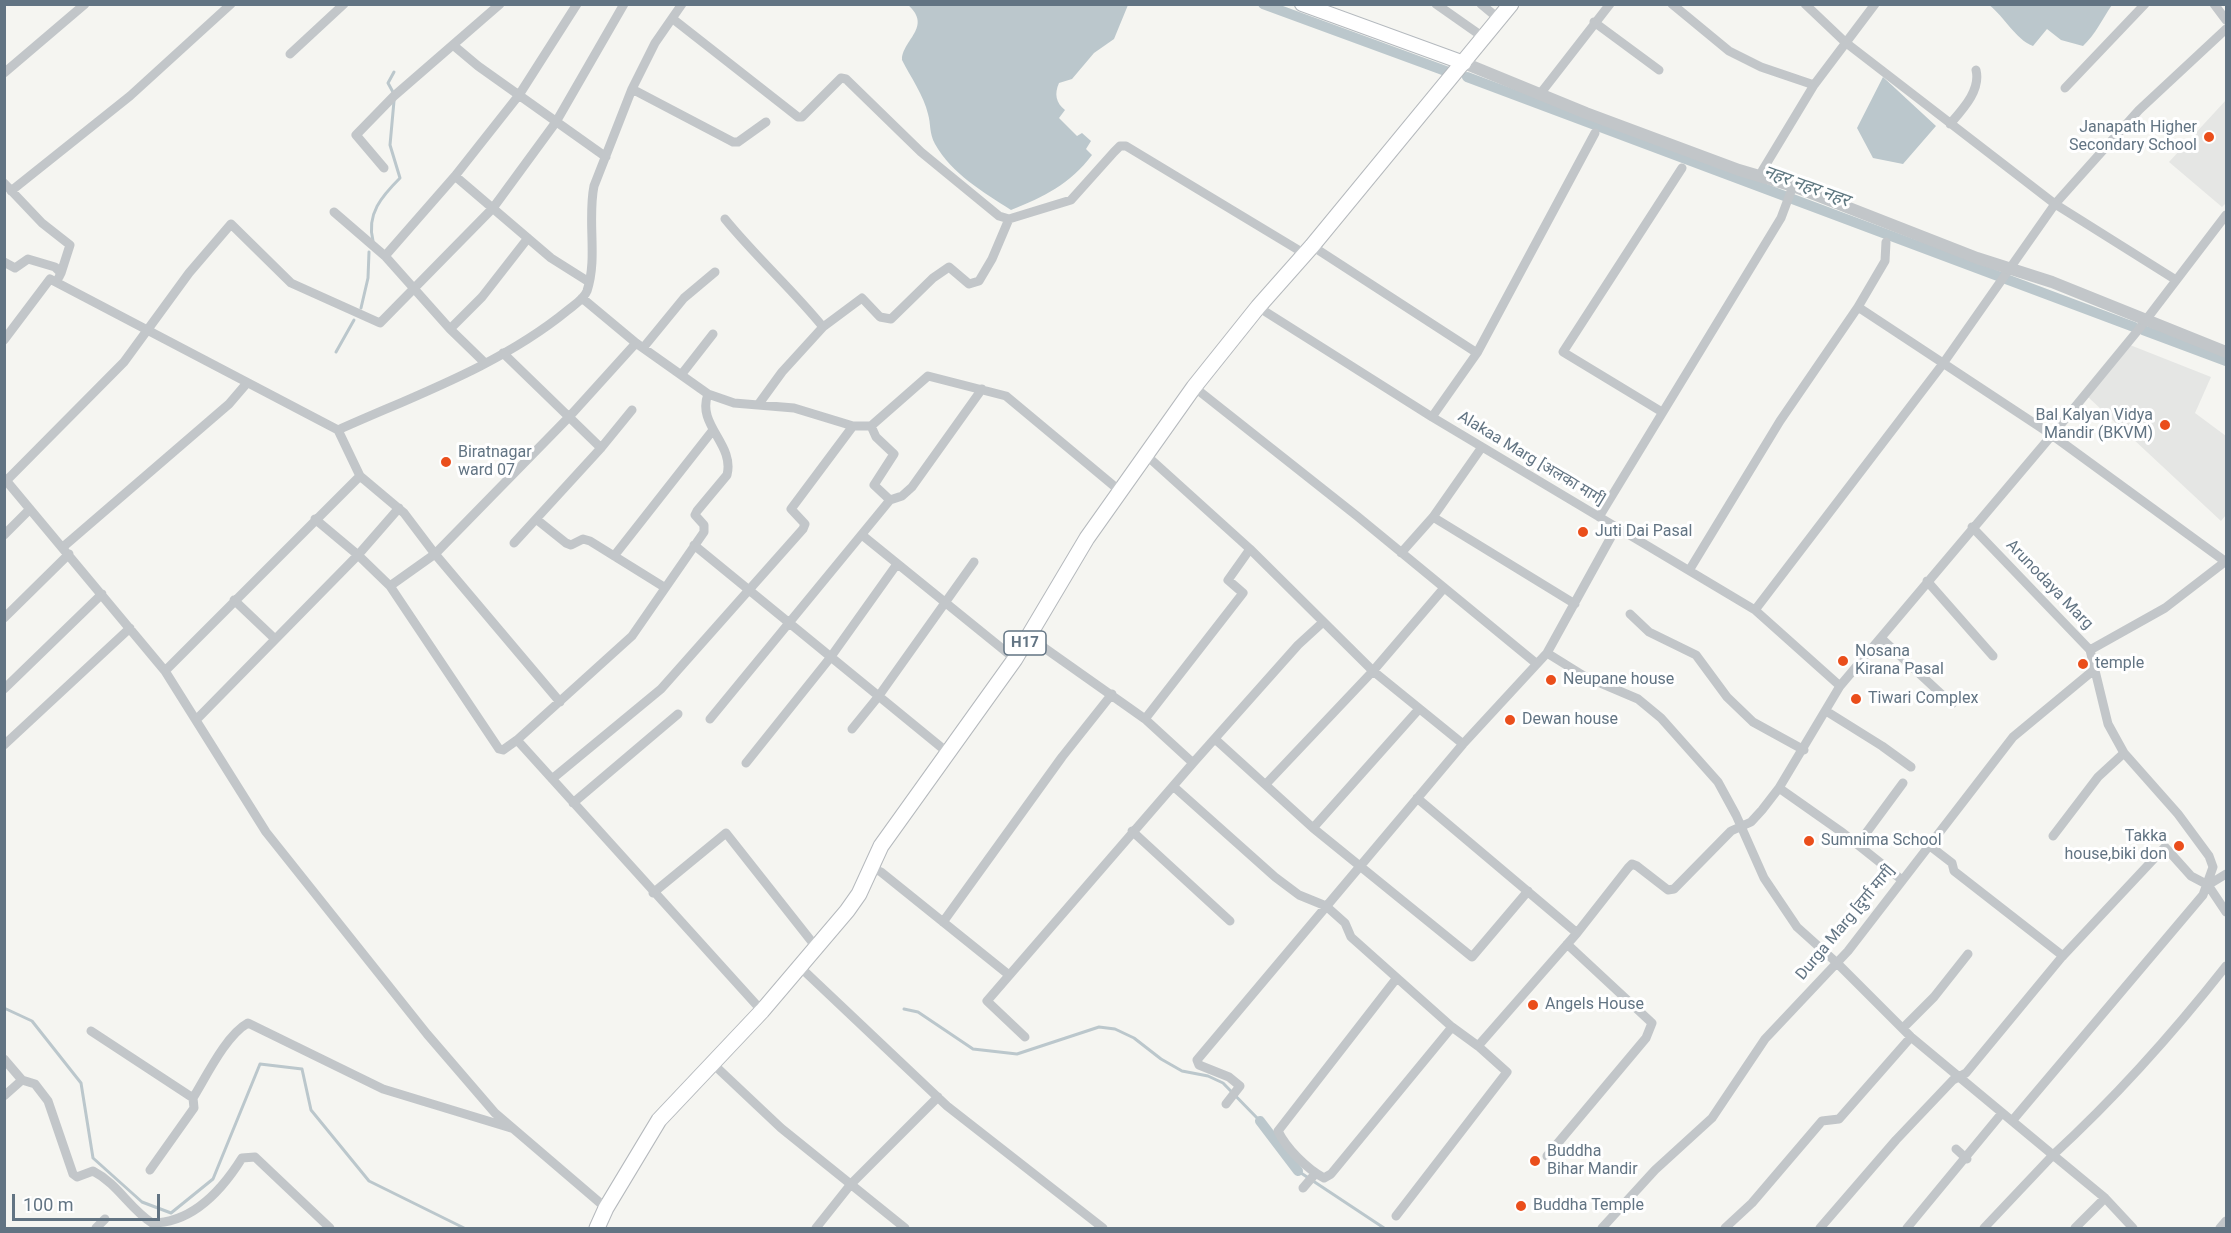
<!DOCTYPE html>
<meta charset="utf-8">
<style>
body{margin:0}
#map{position:relative;width:2231px;height:1233px;overflow:hidden;background:#f5f5f1;font-family:Roboto,sans-serif}
canvas{display:block}
.frame{position:absolute;inset:0;border:6px solid #627483;pointer-events:none}
.scale{position:absolute;left:12px;top:1194px;width:148px;height:27px;box-sizing:border-box;border:3px solid #627483;border-top:0;padding-left:8px;font-size:18px;line-height:21px;white-space:nowrap;color:#627483;-webkit-text-stroke:4px #fff;paint-order:stroke}
</style>
<div id="map">
<canvas width="2231" height="1233"></canvas>
<div class="frame"></div>
<div class="scale">100 m</div>
</div>
<script>
const context = document.querySelector('canvas').getContext('2d');
context.lineJoin = 'round';
function paint(path, color) { context.fillStyle = color; context.fill(path, 'evenodd'); }
function trace(path, color, width, dash) { context.strokeStyle = color; context.lineWidth = width; context.lineCap = dash ? 'butt' : 'round'; context.setLineDash(dash || []); context.stroke(path); }
function label(font, color, halo, rows, align = 'center') {
  context.font = font + ' Roboto,"Noto Sans Devanagari",sans-serif'; context.lineWidth = 6; context.setLineDash([]); context.textBaseline = 'middle'; context.strokeStyle = halo; context.fillStyle = color; for (const [text, x, y, turn = 0] of rows) {
    context.save(); context.translate(x, y); context.rotate((+turn || 0) * Math.PI / 180); context.textAlign = isNaN(turn) ? turn : align; if (halo) context.strokeText(text, 0, 0); context.fillText(text, 0, 0); context.restore();
  }
}
paint(new Path2D(`
 M2226 100V203L2222 207 2169 162Z
 M2130 345 2211 377 2195 413 2226 436V515L2221 521 2088 397Z`), '#e5e6e4');
paint(new Path2D(`
 M908 5H1128L1114 39 1094 53 1072 79 1059 83C1054 94 1056 103 1065 110L1059 118 1077 136 1082 133 1091 141 1086 149 1092 155C1070 184 1044 197 1011 210 983 192 952 174 935 144 929 133 931 124 928 114 924 96 910 76 902 60 902 40 933 27 908 5Z
 M1989 5V4L2112 5C2102 19 2096 34 2083 46L2061 40 2047 29 2033 46C2015 39 2005 17 1989 5Z
 M1883 77 1936 126 1903 164 1873 158 1857 128Z`), '#bbc7cc');
trace(new Path2D(`
 M394 94 388 83 394 72
 M373 241C366 214 382 196 400 178L390 145 394 101
 M361 308 368 278 369 252
 M336 352 354 320
 M4 1008 32 1021 81 1083 93 1158 142 1202 171 1213 213 1179 260 1064 302 1069 311 1110 369 1181 464 1228
 M904 1009 918 1012 973 1049 1017 1054 1099 1027 1115 1029 1134 1038 1161 1059 1182 1071 1208 1076 1223 1083 1260 1121
 M1298 1171 1384 1228`), '#bbc7cc', 3);
trace(new Path2D(`
 M1263 4 1451 73
 M1467 77 2134 327
 M2143 330 2226 361
 M1260 1121 1298 1171`), '#bbc7cc', 10);
const secondary = new Path2D(`
 M1302 4 1464 63`);
const primary = new Path2D(`
 M597 1228 606 1208 659 1120 762 1011 847 911 859 894 881 846 1015 659 1087 538 1194 387 1258 307 1312 246 1511 4`);
trace(secondary, '#b4b9be', 16);
trace(primary, '#b5b9bd', 17);
trace(new Path2D(`
 M1436 4 1483 37
 M1481 4 1499 19
 M1672 4 1729 51 1761 67 1814 85
 M1805 4 1845 42 2055 204 2176 280
 M2214 4 2226 20
 M673 19 798 117H802L841 78 846 79 921 152 999 216 1009 219 1071 200 1114 152 1120 146H1126L1305 254
 M1594 22 1659 70
 M453 45 478 66 606 157
 M290 54 344 4
 M4 73 85 4
 M2065 88 2145 4
 M632 89 733 142H738L766 122
 M1540 94 1610 4
 M1950 124C1963 109 1981 90 1976 70
 M384 168 356 135 394 96 500 4
 M455 176 551 258 589 282
 M1759 176 1814 85 1875 4
 M4 183 42 223 70 245 61 273
 M11 191 130 96 231 4
 M334 212 385 256 450 329 485 363
 M725 219C756 257 792 289 823 327L782 372 758 405
 M1312 246 1477 353
 M385 256 455 176 519 95 577 4
 M4 262 15 268 28 259 55 267 61 273 59 277
 M582 298 636 343 708 394 734 403 794 408 853 426H871L928 376 1006 396 1120 491
 M1258 307 1432 417 1755 610 1840 686
 M1858 307 2052 435 2226 562
 M823 327 862 298 880 317 891 319 933 278 949 267 969 284 979 281 992 259 1009 219
 M450 329 482 297 528 238
 M4 340 50 279 338 430C416 395 501 365 568 310 574 305 584 299 587 291 598 258 587 220 594 186L632 89 655 43 682 4
 M643 348 684 298 715 272
 M503 353 601 448
 M681 375 713 334
 M1194 387 1357 516 1537 664
 M1662 412 1563 352 1682 168
 M1432 417 1477 353 1595 133
 M871 426 876 437 894 454 874 485 890 500
 M1146 455 1250 549 1373 671 1463 744
 M360 476 404 513 435 554 560 702
 M4 478 165 671 266 832 427 1034 495 1113 606 1208
 M7 480 124 362 189 273 231 224 291 283 380 323 493 208 556 122 624 4
 M1433 517 1575 604
 M1599 517 1781 218 1793 186
 M315 519 358 555 390 586 499 749 503 750 517 740 762 1011
 M536 519 566 543 571 545 583 539 590 541 664 587
 M1972 527 2090 650 2108 724 2124 753 2178 814 2209 856 2213 867 2203 895 2012 1121
 M4 535 30 509
 M862 535 1015 659
 M514 543 601 448 632 410
 M694 545 947 752
 M63 547 229 404 247 383
 M1401 553 1433 517 1482 447
 M614 556 713 430
 M1690 569 1780 421 1858 307 1885 261 1886 242
 M1927 581 1993 656
 M390 586 435 554 569 417 636 343
 M234 600 275 639
 M1755 610 1942 365 2055 204 2139 110 2226 29
 M1630 614 1649 632 1696 655 1727 697 1753 722 1804 750
 M4 618 69 554
 M1029 637 1145 719 1193 763 1298 645 1322 623
 M1881 638 1952 704
 M2090 650 2165 608 2226 561
 M1547 653 1584 676 1638 699 1661 718 1718 782 1736 815 1764 878 1797 927 1837 963 1911 1037 2053 1155C2115 1098 2174 1032 2226 966
 M165 671 360 476 338 430
 M4 689 102 594
 M1826 711 1882 746 1911 767
 M197 719 358 555 399 508
 M710 719 890 500 902 496 912 487 982 389
 M1145 719 1243 593 1228 580 1250 549
 M852 729 878 697 974 562
 M1215 739 1313 828 1472 957 1528 891
 M517 740 632 636 704 532V525L695 515 697 511 727 475C735 444 696 425 708 394
 M4 745 130 628
 M746 763 830 658 897 564
 M552 779 661 689 803 529 805 524 791 509 853 426
 M1266 784 1373 671 1444 588
 M1173 786 1275 877 1299 895 1326 906 1345 923 1351 937 1452 1027
 M1779 788 1843 833 1902 880
 M1417 798 1577 933
 M573 803 678 714
 M1313 828 1419 709
 M1132 831 1230 921
 M2053 836 2098 777 2124 753
 M1858 844 1903 783
 M1930 846 1952 863 1954 871 2063 956
 M870 867 881 872 1009 975
 M2208 885 2226 912
 M2208 885 2226 874
 M653 893 726 833 816 947
 M943 922 1062 757 1112 694
 M800 967 947 1106 1103 1228
 M1396 979 1278 1131C1286 1148 1307 1169 1324 1178L1331 1174 1452 1027 1478 1046
 M1903 1028 1934 997 1968 954
 M91 1031 193 1098C206 1077 226 1035 248 1023L383 1089 511 1128
 M1025 1037 987 1001 1193 763
 M4 1059 22 1080 35 1084 48 1101 73 1174 77 1177 93 1171C118 1184 129 1208 152 1223 192 1223 222 1190 242 1158L255 1157 330 1228
 M711 1062 781 1128 905 1228
 M4 1096 22 1080
 M1226 1104 1240 1086 1229 1077 1199 1065 1197 1060 1463 744 1547 653 1616 528
 M1956 1149 1967 1159
 M1547 1156 1646 1038 1652 1023 1567 944
 M150 1170 194 1108 193 1098
 M1303 1188 1315 1174
 M1396 1216 1507 1072 1478 1046 1577 933 1628 868 1632 864 1637 866 1668 890 1674 889 1731 831 1751 822 1762 810 1779 788 1840 686 2052 435 2139 329 2226 215
 M96 1228 105 1219
 M816 1228 851 1184 938 1097
 M1602 1228 1655 1170 1712 1118 1765 1039 1848 951 2013 737 2095 669
 M1725 1228 1752 1203 1822 1121 1839 1119 1911 1037
 M1820 1228 1896 1140 1953 1080 1966 1073 2061 958 2165 847 2191 876 2208 885
 M1907 1228 2002 1113
 M1984 1228 2053 1155 2105 1198 2133 1228
 M2075 1228 2105 1198
 M2220 1228 2226 1221`), '#c2c6c9', 9);
trace(new Path2D(`
 M1464 63 1586 113 1739 170 1793 186 1977 258 2052 282 2226 352`), '#c2c6c9', 12);
trace(secondary, '#fff', 14);
trace(primary, '#fff', 15);
for (const [x, y, r, color] of [
 [2209,137,6,"#ea4e1b"],
 [2165,425,6,"#ea4e1b"],
 [446,462,6,"#ea4e1b"],
 [1583,532,6,"#ea4e1b"],
 [1843,661,6,"#ea4e1b"],
 [2083,664,6,"#ea4e1b"],
 [1551,680,6,"#ea4e1b"],
 [1856,699,6,"#ea4e1b"],
 [1510,720,6,"#ea4e1b"],
 [1809,841,6,"#ea4e1b"],
 [2179,846,6,"#ea4e1b"],
 [1533,1005,6,"#ea4e1b"],
 [1535,1161,6,"#ea4e1b"],
 [1521,1206,6,"#ea4e1b"]
]) { const dot = new Path2D(); dot.arc(x, y, r, 0, 2 * Math.PI); context.fillStyle = color; context.fill(dot); trace(dot, '#fff', 2); }
for (const [x, y, w] of [
 [1025,643,42]
]) { const box = new Path2D(); box.roundRect(x - w / 2, y - 12, w, 24, 4.5); context.fillStyle = '#fff'; context.fill(box); trace(box, '#627483', 1.5); }
label('bold 15px', '#627483', null, [
 ["H17",1025,643]
]);
label('16px', '#627483', '#fff', [
 ["Janapath Higher",2197,128,"right"],
 ["Secondary School",2197,146,"right"],
 ["Bal Kalyan Vidya",2153,416,"right"],
 ["Mandir (BKVM)",2153,434,"right"],
 ["Biratnagar",458,453],
 ["ward 07",458,471],
 ["Juti Dai Pasal",1595,532],
 ["Nosana",1855,652],
 ["Kirana Pasal",1855,670],
 ["temple",2095,664],
 ["Neupane house",1563,680],
 ["Tiwari Complex",1868,699],
 ["Dewan house",1522,720],
 ["Takka",2167,837,"right"],
 ["house,biki don",2167,855,"right"],
 ["Sumnima School",1821,841],
 ["Angels House",1545,1005],
 ["Buddha",1547,1152],
 ["Bihar Mandir",1547,1170],
 ["Buddha Temple",1533,1206]
], 'left');
label('16px', '#627483', '#fff', [
 ["Alakaa Marg [अलका मार्ग]",1531,459,31],
 ["Arunodaya Marg",2049,585,46],
 ["Durga Marg [दुर्गा मार्ग]",1846,923,-50]
]);
label('italic 18px', '#5e7780', '#fff', [
 ["नहर नहर नहर",1806,187,20]
]);
</script>
